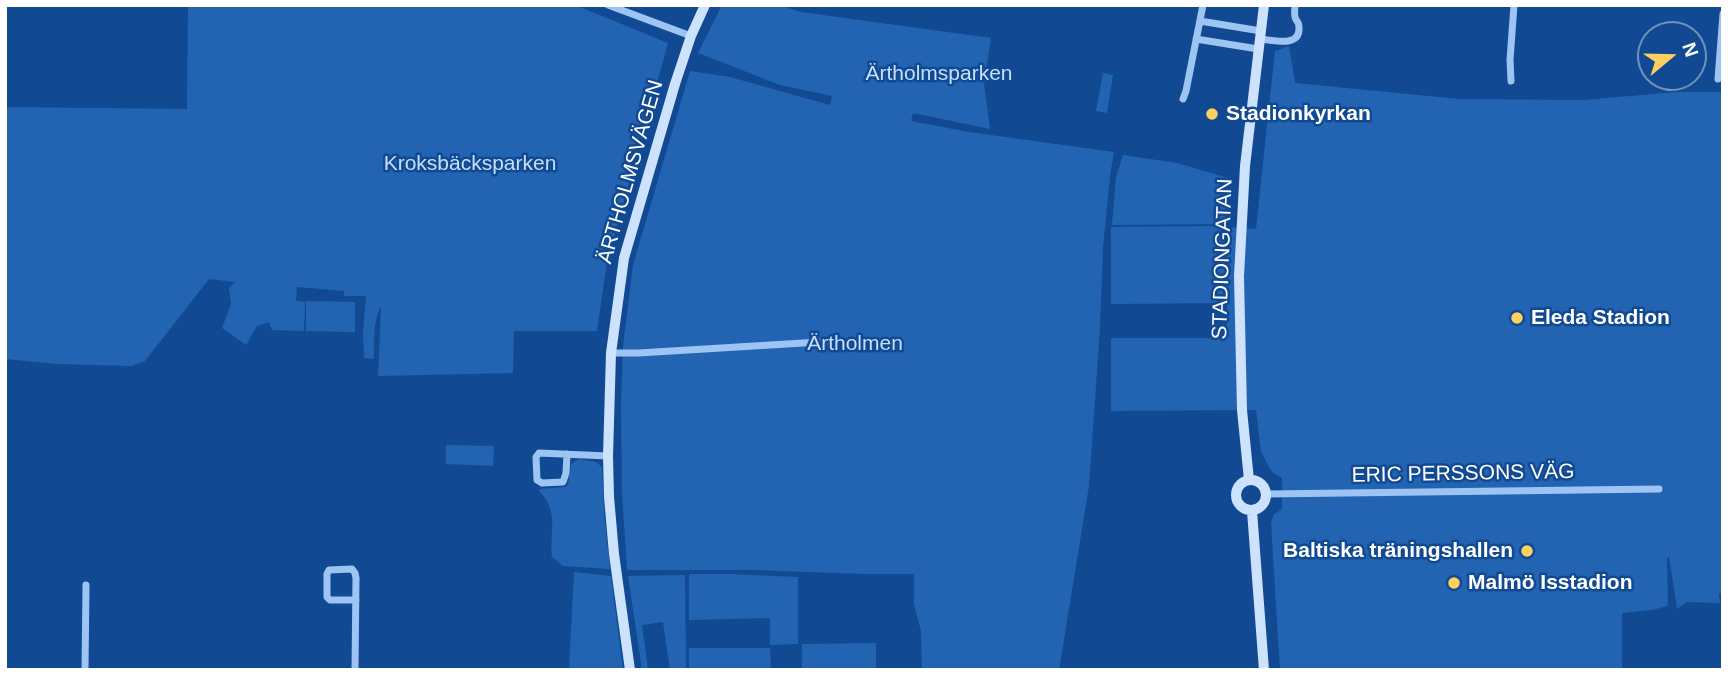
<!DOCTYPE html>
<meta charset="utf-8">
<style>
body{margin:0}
#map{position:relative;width:1728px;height:675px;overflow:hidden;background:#114a93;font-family:Arial,sans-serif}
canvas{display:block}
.frame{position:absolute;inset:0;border:7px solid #fff;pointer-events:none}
.north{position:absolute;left:1637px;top:21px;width:70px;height:70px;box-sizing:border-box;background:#114a93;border:2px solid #7092be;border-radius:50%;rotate:71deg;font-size:19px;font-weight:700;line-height:28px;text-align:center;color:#fff}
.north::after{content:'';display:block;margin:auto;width:24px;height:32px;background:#ffd05f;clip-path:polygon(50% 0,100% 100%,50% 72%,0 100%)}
</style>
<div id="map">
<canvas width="1728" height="675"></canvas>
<div class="frame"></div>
<div class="north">N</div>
</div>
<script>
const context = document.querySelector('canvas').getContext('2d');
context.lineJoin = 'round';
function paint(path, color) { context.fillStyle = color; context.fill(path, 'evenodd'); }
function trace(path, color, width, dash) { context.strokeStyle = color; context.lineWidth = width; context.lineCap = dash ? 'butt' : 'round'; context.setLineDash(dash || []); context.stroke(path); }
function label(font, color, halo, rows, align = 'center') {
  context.font = font + ' Arial,sans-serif'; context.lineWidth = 5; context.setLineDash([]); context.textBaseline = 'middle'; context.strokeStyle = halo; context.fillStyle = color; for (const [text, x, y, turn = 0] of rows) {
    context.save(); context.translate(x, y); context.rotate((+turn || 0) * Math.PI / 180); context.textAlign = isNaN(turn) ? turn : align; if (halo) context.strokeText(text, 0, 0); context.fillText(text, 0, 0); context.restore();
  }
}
paint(new Path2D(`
 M188 5H575L668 43 607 262 597 331H514L513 373 378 376 381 306C373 320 374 342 374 359L364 358 363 333 366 296H344V291L297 287 296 301 305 302 304 331 272 330 269 322 257 326 246 345 222 328 231 304 229 288 235 282 209 279 145 361 132 366 57 364 5 359V107L187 109Z
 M722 5H779L801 12 991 38 984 83 990 129 913 113 911 121 969 132 1114 152 1110 176 1103 247 1100 327 1089 486 1059 670H922L921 631 914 604V574H866L752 570H627L622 493 621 404 623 346 633 265 690 71 730 77 830 105 832 96 780 85 698 53Z
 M1289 46 1295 83 1459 99 1584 100 1676 92H1723V593L1719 594 1720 603 1687 602 1677 609 1669 556 1667 559 1668 606 1652 610 1622 613V670H1280L1271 523 1274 514 1281 510 1282 506V478L1272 472 1261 452 1256 410 1111 411V338H1224L1227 336V305L1224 303 1111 304V227L1209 226 1256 229 1275 51Z
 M1103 73 1113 75 1107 113 1096 111Z
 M1123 155 1177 163 1228 178 1225 224 1112 225 1116 177Z
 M306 301 355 302V332L306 331Z
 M446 445 494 446 493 466 446 464Z
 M579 459 596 462 602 467 604 512 610 569 563 566 552 557C549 531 560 512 539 491L540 489 565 487 568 485 571 464Z
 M574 572 611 576 623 670H569Z
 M689 574H729L798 577V644L770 645V618L689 620Z
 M685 575 686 670H670L663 622 642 625 648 670H642L628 576Z
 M876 643V670H802V644Z
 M689 648H770L771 670H689Z`), '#2264b2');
trace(new Path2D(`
 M608 5 691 36
 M1200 21 1261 31
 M1196 39 1258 49
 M1260 39C1272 40 1300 48 1299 28 1299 20 1297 24 1295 17 1294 14 1295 8 1295 5
 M1718 79 1723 14
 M1511 81 1510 60 1514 5
 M1183 99 1186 91 1203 5
 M611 353H639L836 341
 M567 454 566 473 563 482 542 483 537 480 536 457 539 453 608 456
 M1267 494 1659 489
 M85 670 86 585
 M355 670 356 578 355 573 352 569 329 570 327 574V597L330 600H356`), '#9dc4f3', 7);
trace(new Path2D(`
 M1236 495a15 15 0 1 1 30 0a15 15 0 1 1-30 0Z
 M1249 480 1242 410 1239 276 1245 166 1264 5
 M1252 511 1264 670
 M630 670 614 554 609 497 608 456 611 353 624 258 675 84 691 36 705 5`), '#cce2fd', 10);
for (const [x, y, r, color] of [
 [1212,114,7,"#ffd05f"],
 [1517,318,7,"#ffd05f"],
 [1527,551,7,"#ffd05f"],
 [1454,583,7,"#ffd05f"]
]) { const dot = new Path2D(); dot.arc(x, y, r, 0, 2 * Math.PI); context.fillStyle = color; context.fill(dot); trace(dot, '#114a93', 2.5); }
label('21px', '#c5dffd', '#114a93', [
 ["Ärtholmsparken",939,74],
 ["Kroksbäcksparken",470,164],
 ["Ärtholmen",855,344]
]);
label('bold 21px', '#fff', '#114a93', [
 ["Stadionkyrkan",1226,114],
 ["Eleda Stadion",1531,318],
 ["Baltiska träningshallen",1513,551,"right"],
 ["Malmö Isstadion",1468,583]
], 'left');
label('21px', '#fff', '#114a93', [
 ["ÄRTHOLMSVÄGEN",631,172,-74],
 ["STADIONGATAN",1223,259,-88],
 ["ERIC PERSSONS VÄG",1463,474,-1]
]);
</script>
